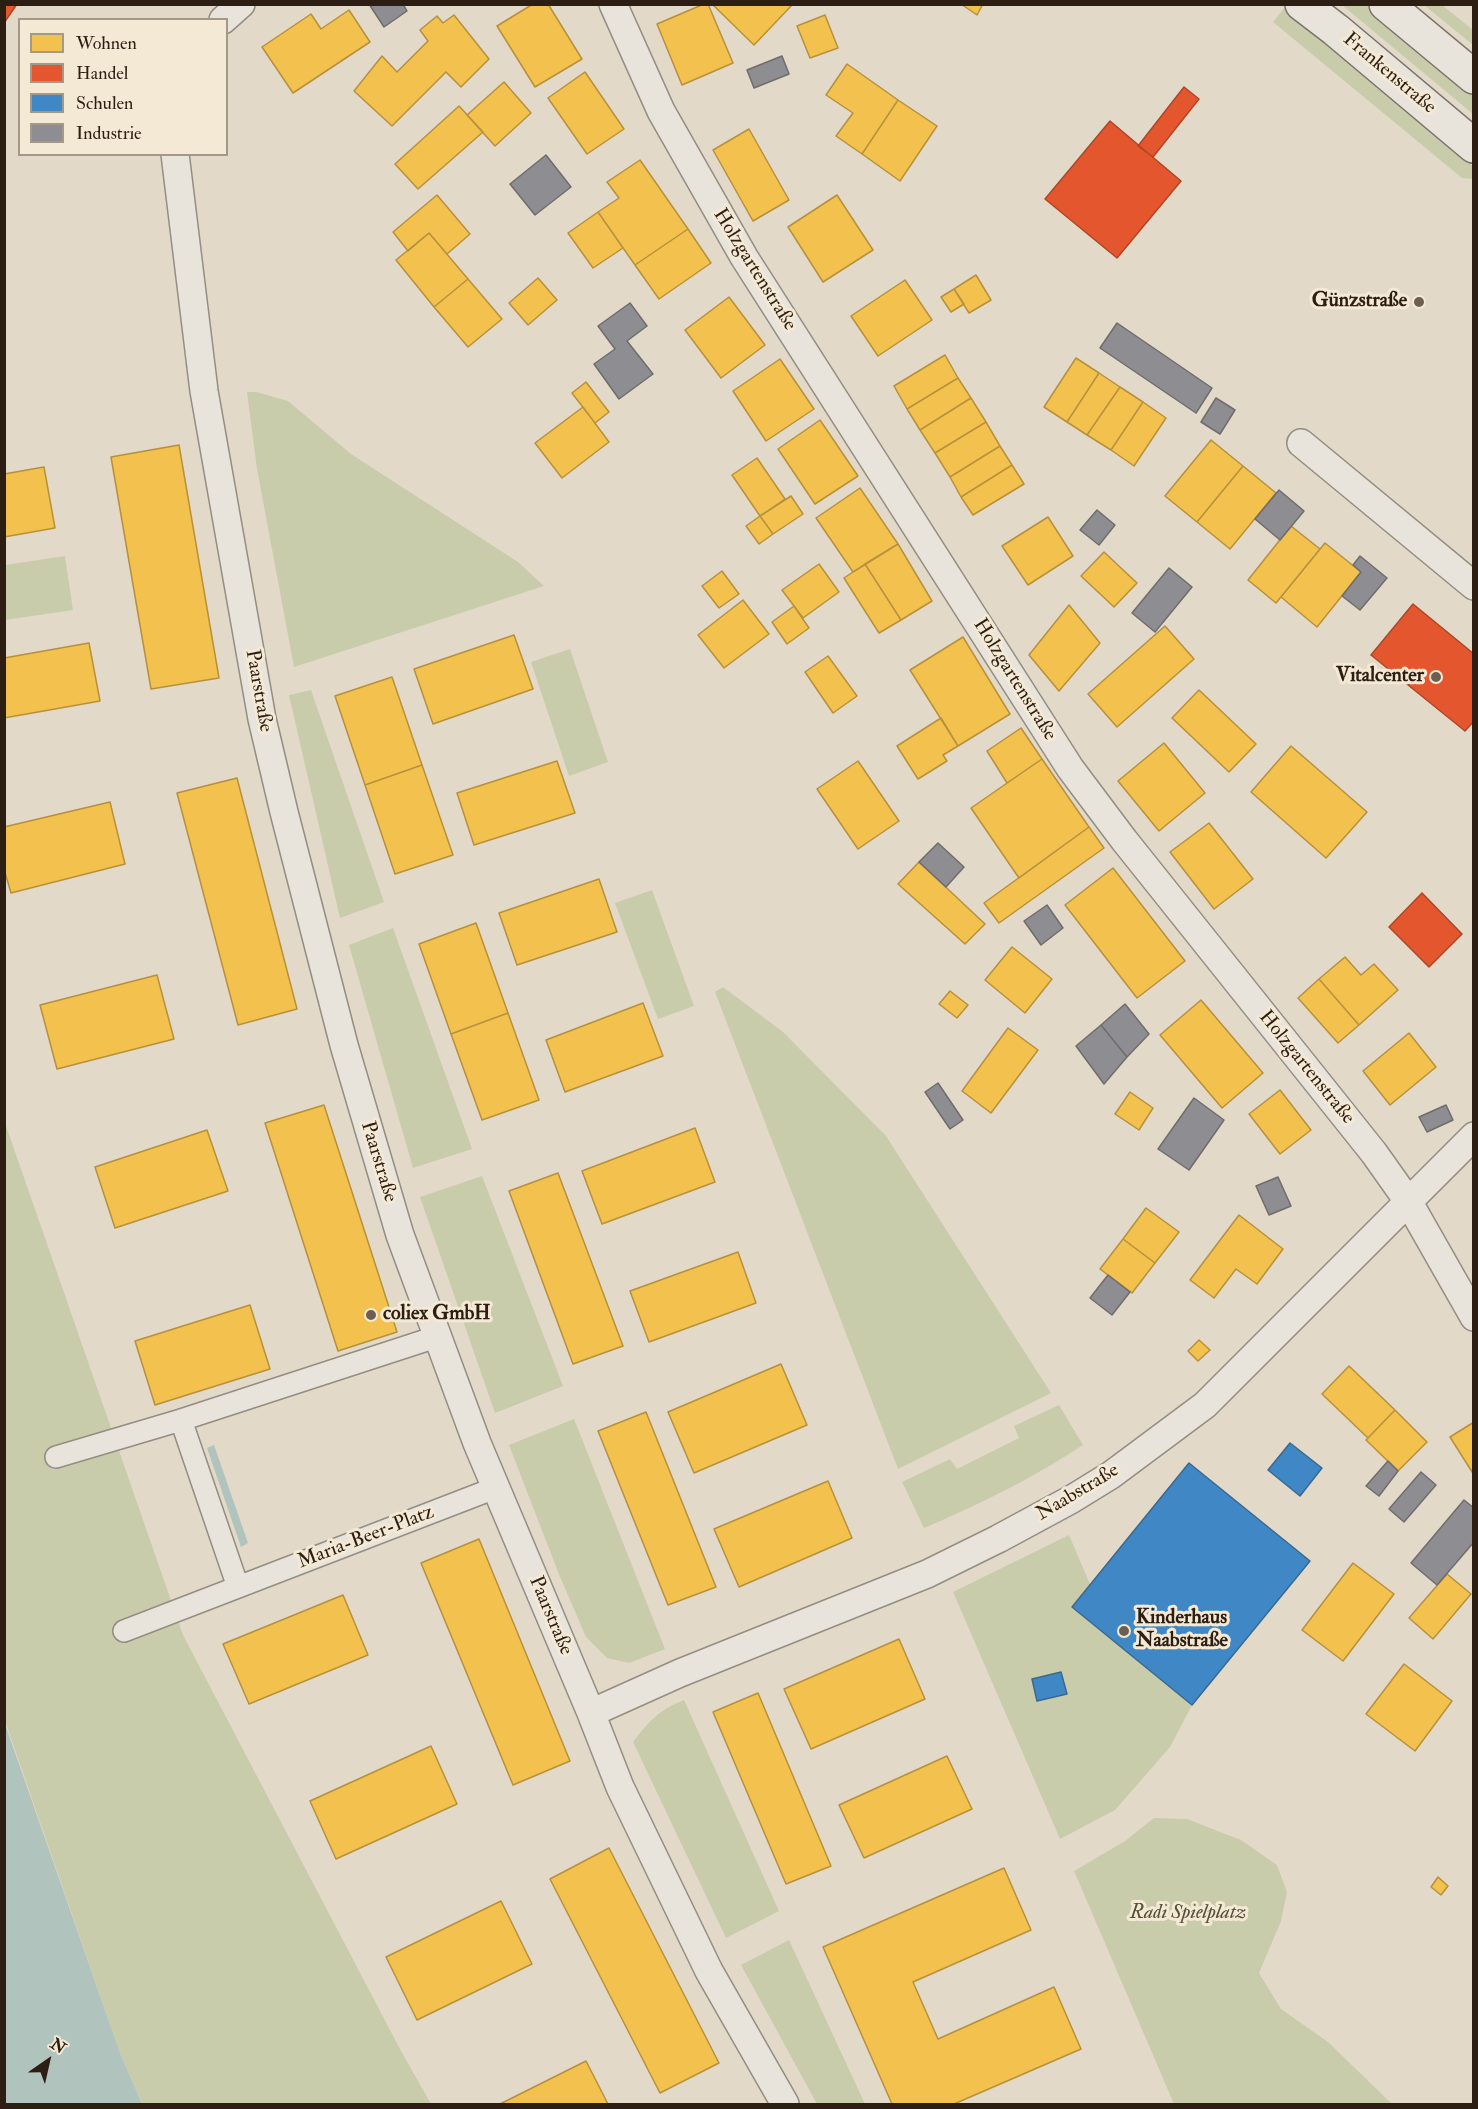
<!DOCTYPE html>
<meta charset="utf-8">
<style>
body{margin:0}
#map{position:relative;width:1478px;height:2109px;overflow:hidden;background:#e2d9c8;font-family:"IM FELL Double Pica",serif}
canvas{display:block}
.frame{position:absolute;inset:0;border:6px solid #2d1e13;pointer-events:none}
.legend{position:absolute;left:18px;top:18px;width:210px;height:138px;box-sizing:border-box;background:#f3e9d4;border:2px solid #a49887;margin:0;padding:8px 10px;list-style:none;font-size:18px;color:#2d1e13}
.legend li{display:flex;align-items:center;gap:12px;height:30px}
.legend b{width:30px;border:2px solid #a49887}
.north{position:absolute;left:18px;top:2031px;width:60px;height:60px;-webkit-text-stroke:4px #f3e9d4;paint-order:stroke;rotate:34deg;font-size:16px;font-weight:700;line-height:24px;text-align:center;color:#2d1e13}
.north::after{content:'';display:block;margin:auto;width:21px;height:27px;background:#2d1e13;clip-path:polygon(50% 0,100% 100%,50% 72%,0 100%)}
</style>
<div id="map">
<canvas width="1478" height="2109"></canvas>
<div class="frame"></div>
<ul class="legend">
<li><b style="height:16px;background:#f2c14e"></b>Wohnen</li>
<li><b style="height:16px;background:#e4572e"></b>Handel</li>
<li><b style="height:16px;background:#3f88c5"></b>Schulen</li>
<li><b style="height:16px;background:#8d8d92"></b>Industrie</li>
</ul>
<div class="north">N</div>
</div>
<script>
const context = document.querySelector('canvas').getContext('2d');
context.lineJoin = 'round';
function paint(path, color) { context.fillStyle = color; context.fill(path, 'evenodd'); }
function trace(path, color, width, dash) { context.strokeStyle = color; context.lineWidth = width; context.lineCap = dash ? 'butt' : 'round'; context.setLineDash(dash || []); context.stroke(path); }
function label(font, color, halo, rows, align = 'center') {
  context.font = font + ' "IM FELL Double Pica",serif'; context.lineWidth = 6; context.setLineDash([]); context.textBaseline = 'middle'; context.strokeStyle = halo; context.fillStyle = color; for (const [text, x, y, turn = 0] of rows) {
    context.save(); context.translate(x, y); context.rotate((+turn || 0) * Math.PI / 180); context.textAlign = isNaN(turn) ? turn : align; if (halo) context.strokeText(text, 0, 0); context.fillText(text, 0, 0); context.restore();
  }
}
paint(new Path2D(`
 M1342 5H1366L1473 93V114Z
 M1424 5H1442L1473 30V45Z
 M1285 7 1473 166V179L1462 178 1273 22Z
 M247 392H256L288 401 351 454 518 562 544 586 294 667 257 469Z
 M65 556 73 610 5 620V565Z
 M570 649 608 762 569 776 531 662Z
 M311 690 384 902 340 918 289 695Z
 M652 890 694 1006 658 1019 615 903Z
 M393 928 472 1149 413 1168 349 945Z
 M723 987 783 1032 886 1136 1051 1393 898 1469 715 992Z
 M4 1120 183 1635 401 2051 431 2104H142L120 2053 5 1721Z
 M482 1176 563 1386 495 1413 420 1197Z
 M1059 1405 1083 1445C1033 1478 980 1504 924 1528L902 1482 950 1459 957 1469 1019 1438 1014 1426Z
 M574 1419 665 1649 629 1663 607 1658 586 1637 558 1572 509 1445Z
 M1069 1535 1090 1584 1072 1607 1192 1705 1170 1747 1115 1810 1060 1839 953 1592Z
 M684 1700 779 1911 726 1938 633 1742C649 1721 659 1710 684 1700Z
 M1154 1818 1187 1819 1241 1840 1277 1865 1287 1892 1281 1921 1259 1973 1281 2009 1328 2042 1390 2102 1391 2104H1174L1074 1871 1125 1841Z
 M789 1940 865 2104H817L741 1965Z`), '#c9ccab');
paint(new Path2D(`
 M214 1445 248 1543 241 1547 207 1448Z
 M4 1721 120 2053 142 2104H5Z`), '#b0c3bd');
const homes = new Path2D(`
 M533 4H548L582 59 535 87 497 26Z
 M704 4H708L733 63 682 85 657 24Z
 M712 4H793L754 45Z
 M961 4H983L977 15Z
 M349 10 370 42 293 93 262 47 311 14 321 29Z
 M454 15 489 59 461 87 446 72 392 126 354 91 382 56 397 72 428 41 420 30 437 16 443 23Z
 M825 15 838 48 810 58 797 26Z
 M847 64 898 100 862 154 836 136 853 113 826 95Z
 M585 72 624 129 587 154 548 98Z
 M504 82 531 113 495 146 467 115Z
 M898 100 937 126 900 181 862 154Z
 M459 106 483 132 418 189 395 164Z
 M749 129 789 200 753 221 713 150Z
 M640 160 688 229 635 265 598 212 619 198 607 182Z
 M437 195 470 234 447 254 429 233 408 251 393 232Z
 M837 195 873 250 823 282 788 227Z
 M598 212 623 248 593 268 568 233Z
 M688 229 711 263 659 299 635 265Z
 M429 233 468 279 434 307 396 260Z
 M976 275 991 300 969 313 954 289Z
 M538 278 557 300 528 325 509 303Z
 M468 279 502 319 468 347 434 307Z
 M905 280 932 320 878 356 851 316Z
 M954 289 964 304 951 312 941 297Z
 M729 297 765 345 721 378 685 330Z
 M945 355 958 378 907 409 894 386Z
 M1076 358 1099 373 1067 422 1044 407Z
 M780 359 814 409 766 441 733 391Z
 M1099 373 1120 387 1087 435 1067 422Z
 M958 378 971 398 920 430 907 409Z
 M586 382 609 412 595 423 572 393Z
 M1120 387 1143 402 1111 450 1087 435Z
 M971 398 986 422 935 453 920 430Z
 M1143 402 1166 418 1134 466 1111 450Z
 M583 407 609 442 562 478 535 443Z
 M820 420 858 476 815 504 778 449Z
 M986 422 1000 446 950 477 935 453Z
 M1211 440 1243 466 1197 522 1165 496Z
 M179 445 219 678 151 689 111 457Z
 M1000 446 1012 465 961 497 950 477Z
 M757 458 785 499 760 516 732 475Z
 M1012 465 1024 484 973 515 961 497Z
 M1243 466 1276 493 1230 549 1197 522Z
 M44 467 55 528 4 537V474Z
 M860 488 898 544 853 572 816 518Z
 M791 496 803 514 773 534 760 516Z
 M760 516 773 534 759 544 746 526Z
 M1048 517 1073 556 1028 585 1002 546Z
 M1291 526 1320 549 1276 603 1248 580Z
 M1325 543 1361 572 1317 627 1281 597Z
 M898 544 932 601 901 620 865 564Z
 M1104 552 1137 583 1114 607 1081 576Z
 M819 564 839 592 803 618 782 590Z
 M865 564 901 620 879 633 844 578Z
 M722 571 739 594 719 608 702 586Z
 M743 600 769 634 724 668 698 635Z
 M1069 605 1100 643 1059 691 1029 655Z
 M794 606 809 628 787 644 772 622Z
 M1165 626 1194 659 1117 727 1088 694Z
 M514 635 533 689 433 724 414 669Z
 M963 637 1010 714 958 746 910 670Z
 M89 643 100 701 4 718V658Z
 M828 656 857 696 833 713 805 672Z
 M392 677 422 765 365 785 335 696Z
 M1199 690 1256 744 1229 772 1172 718Z
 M941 718 958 746 943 755 947 761 918 779 897 746Z
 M1021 728 1042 759 1007 783 987 751Z
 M1164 743 1205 793 1159 831 1118 781Z
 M1291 746 1367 812 1326 858 1251 792Z
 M1042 759 1089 827 1019 878 971 808Z
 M557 761 575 813 474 845 457 793Z
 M858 761 899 821 858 849 817 789Z
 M422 765 453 855 395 874 365 785Z
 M237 778 297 1009 238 1025 177 793Z
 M110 802 125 864 11 893 4 869V827Z
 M1209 823 1253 879 1214 909 1170 852Z
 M1089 827 1104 848 999 923 984 903Z
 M919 862 985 924 965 944 898 884Z
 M1113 868 1185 961 1137 998 1065 905Z
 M599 879 617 932 517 965 499 913Z
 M476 923 508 1013 451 1034 419 944Z
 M1012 947 1052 979 1025 1013 985 980Z
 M1345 957 1361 975 1374 964 1398 990 1359 1025 1319 979Z
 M157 975 174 1039 57 1069 40 1005Z
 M1319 979 1359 1025 1338 1043 1298 998Z
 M950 991 968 1005 957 1018 939 1004Z
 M1201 1000 1263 1073 1222 1108 1160 1035Z
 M643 1003 663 1056 565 1092 546 1040Z
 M508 1013 539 1100 482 1120 451 1034Z
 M1008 1028 1038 1050 991 1113 962 1091Z
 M1409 1033 1436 1067 1390 1105 1363 1071Z
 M1280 1090 1311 1130 1280 1154 1249 1114Z
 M1130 1092 1153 1108 1139 1130 1115 1114Z
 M324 1105 397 1332 338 1351 265 1123Z
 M695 1128 715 1182 602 1224 582 1171Z
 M207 1130 228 1191 115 1228 95 1167Z
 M558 1173 623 1346 573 1364 509 1191Z
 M1146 1208 1179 1232 1155 1263 1123 1239Z
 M1239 1215 1283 1249 1257 1284 1236 1269 1214 1298 1190 1280Z
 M1123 1239 1155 1263 1132 1293 1100 1269Z
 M738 1252 756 1303 649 1342 630 1291Z
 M250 1305 270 1369 155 1405 135 1341Z
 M1199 1340 1210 1350 1198 1361 1188 1351Z
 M781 1364 807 1425 694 1473 668 1412Z
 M1349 1366 1395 1410 1368 1438 1322 1394Z
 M1395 1410 1427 1442 1398 1471 1366 1440Z
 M646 1412 716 1587 668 1605 598 1431Z
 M1474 1422V1475L1450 1437Z
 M828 1481 852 1538 739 1587 714 1529Z
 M479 1539 570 1761 513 1785 421 1563Z
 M1353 1563 1394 1594 1343 1661 1302 1630Z
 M1447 1574 1471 1594 1433 1639 1409 1618Z
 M343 1595 368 1655 249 1704 223 1644Z
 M899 1639 925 1699 811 1749 784 1689Z
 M1404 1664 1452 1701 1415 1751 1366 1714Z
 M758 1693 831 1866 786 1884 713 1712Z
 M431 1746 457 1804 336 1859 310 1801Z
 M947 1756 972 1809 864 1858 839 1805Z
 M609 1848 719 2063 660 2093 550 1879Z
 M1004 1868 1031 1930 913 1982 938 2039 1054 1987 1081 2049 954 2104H892L823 1947Z
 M1438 1877 1448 1886 1441 1895 1431 1887Z
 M501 1901 532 1964 417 2020 386 1957Z
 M586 2061 608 2104H500Z`);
paint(homes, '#f2c14e');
trace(homes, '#b7903c', 1.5);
const shops = new Path2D(`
 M4 4H17L4 23Z
 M1184 87 1199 99 1153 157 1138 146Z
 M1110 121 1181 181 1117 258 1045 199Z
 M1413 604 1474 654V721L1465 731 1371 655Z
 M1422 893 1462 934 1429 967 1389 927Z`);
paint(shops, '#e4572e');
trace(shops, '#ad4626', 1.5);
const schools = new Path2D(`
 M1290 1443 1322 1468 1300 1496 1268 1470Z
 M1189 1463 1310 1561 1192 1705 1072 1607Z
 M1061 1672 1067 1694 1037 1701 1032 1679Z`);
paint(schools, '#3f88c5');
trace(schools, '#3a6890', 1.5);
const industry = new Path2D(`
 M369 4H403L407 11 384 27Z
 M782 56 789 74 754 88 747 70Z
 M546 155 571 187 535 215 510 184Z
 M630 303 647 326 627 341 653 374 619 399 594 364 615 349 598 326Z
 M1117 323 1212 388 1196 413 1100 348Z
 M1216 398 1235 410 1220 434 1201 422Z
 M1279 490 1304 511 1280 540 1255 519Z
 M1097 510 1115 525 1099 545 1080 530Z
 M1360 556 1387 578 1360 610 1342 596 1361 572 1353 565Z
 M1169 568 1192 587 1155 632 1132 613Z
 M938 843 964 867 946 887 919 862Z
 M1047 905 1063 928 1041 945 1024 921Z
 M1125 1004 1149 1034 1127 1057 1101 1025Z
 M1101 1025 1127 1057 1104 1084 1076 1046Z
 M938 1083 963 1120 950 1129 925 1092Z
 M1194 1098 1224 1120 1189 1170 1158 1149Z
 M1446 1105 1453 1120 1427 1132 1419 1117Z
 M1278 1177 1291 1206 1269 1215 1256 1186Z
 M1108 1275 1130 1292 1112 1315 1090 1298Z
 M1388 1461 1398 1471 1379 1496 1366 1486Z
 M1421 1472 1436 1485 1404 1522 1389 1509Z
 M1464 1500 1474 1508V1542L1437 1585 1411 1563Z`);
paint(industry, '#8d8d92');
trace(industry, '#706c6c', 1.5);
const pedestrian = new Path2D(`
 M181 1420 238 1587
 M56 1457 181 1420 436 1337
 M124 1631 495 1488`);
const minor = new Path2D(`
 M613 4 661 111 744 257 1070 768 1124 840 1374 1153 1408 1201 1474 1317
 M223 20 241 4
 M175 154 204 391 262 719 284 812 344 1045 400 1235 477 1443 591 1713 620 1787 709 1971 785 2104
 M1301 443 1474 586
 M591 1713 680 1673 927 1574 998 1539 1072 1499 1111 1475 1205 1405 1474 1136`);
const secondary = new Path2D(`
 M1302 4 1336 30 1474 146
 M1386 4 1474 77`);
trace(pedestrian, '#938d82', 24);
trace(minor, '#938d82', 30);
trace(secondary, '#7a7369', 36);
trace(pedestrian, '#e8e3db', 21);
trace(minor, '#e8e3db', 27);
trace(secondary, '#e8e3db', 33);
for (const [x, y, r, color] of [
 [1419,302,6,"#6c5f52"],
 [1436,677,6,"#6c5f52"],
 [371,1315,6,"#6c5f52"],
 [1124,1631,6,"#6c5f52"]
]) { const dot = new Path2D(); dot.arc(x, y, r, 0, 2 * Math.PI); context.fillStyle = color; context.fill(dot); trace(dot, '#f3e9d4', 2); }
label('20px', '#2d1e13', '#f3e9d4', [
 ["Frankenstraße",1389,74,40],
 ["Holzgartenstraße",754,270,58],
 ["Holzgartenstraße",1014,680,58],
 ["Paarstraße",258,691,80],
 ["Holzgartenstraße",1306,1068,51],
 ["Paarstraße",378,1162,73],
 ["Naabstraße",1078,1493,-31],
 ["Maria-Beer-Platz",366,1538,-21],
 ["Paarstraße",550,1616,67]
]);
label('bold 20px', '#2d1e13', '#f3e9d4', [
 ["Günzstraße",1407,302],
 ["Vitalcenter",1424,677],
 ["coliex GmbH",383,1315,"left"],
 ["Kinderhaus",1136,1619,"left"],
 ["Naabstraße",1136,1642,"left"]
], 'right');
label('italic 20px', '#564f39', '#f3e9d4', [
 ["Radi Spielplatz",1188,1914]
]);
</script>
